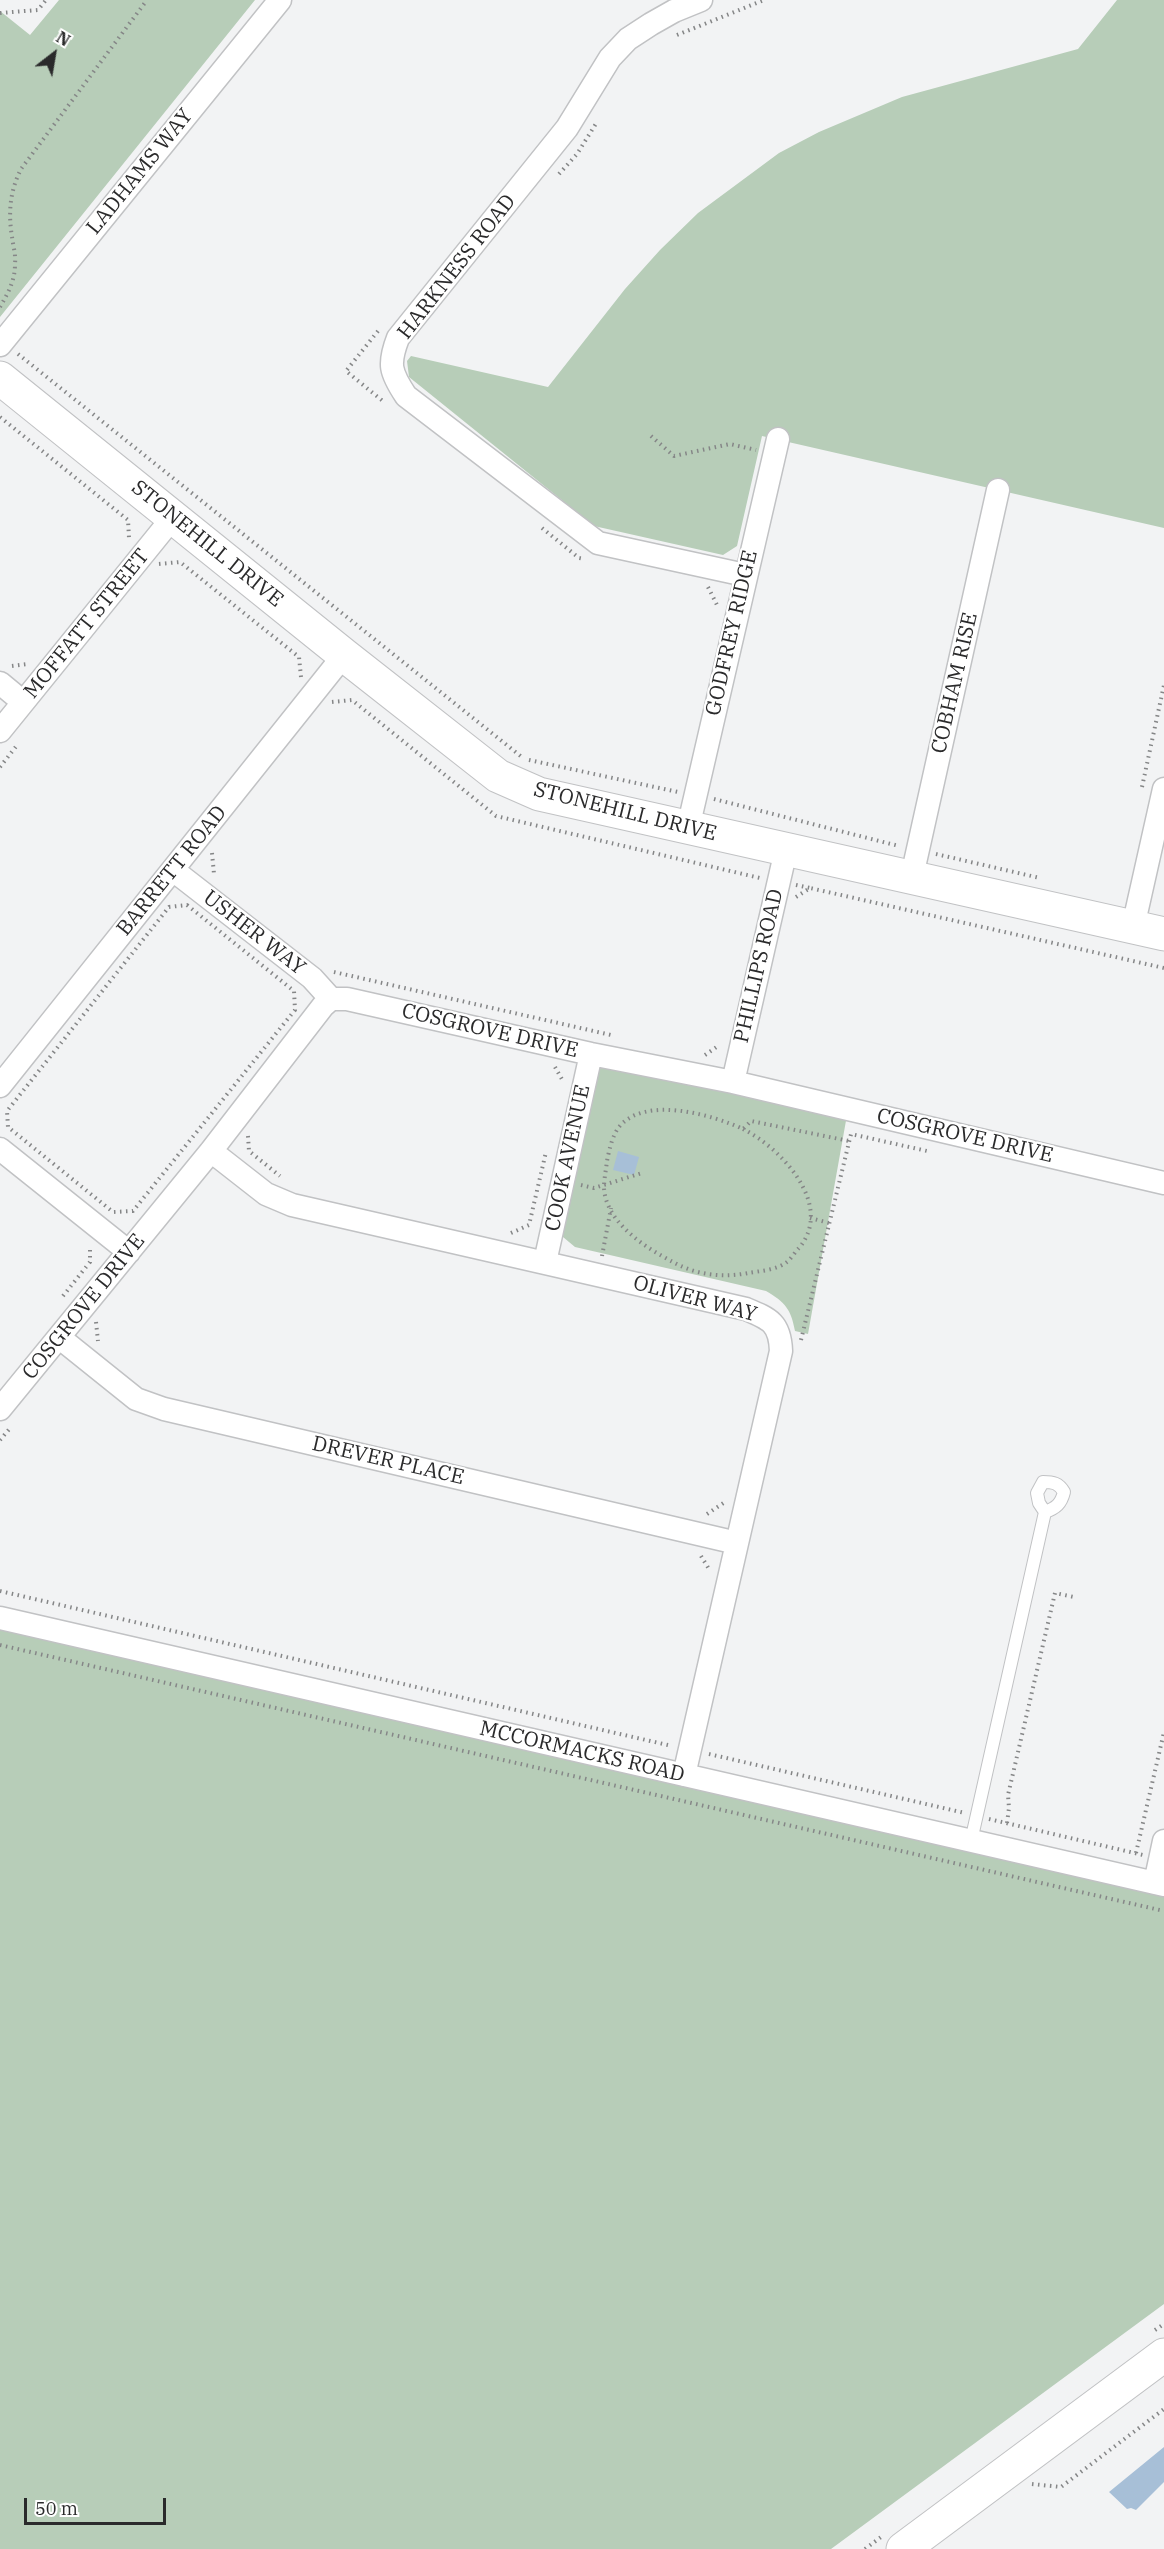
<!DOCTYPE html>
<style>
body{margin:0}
#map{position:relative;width:1164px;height:2549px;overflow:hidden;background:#f2f3f4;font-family:"IBM Plex Serif",serif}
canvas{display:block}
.north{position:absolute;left:24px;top:24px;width:60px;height:60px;-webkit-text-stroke:4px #fff;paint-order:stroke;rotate:31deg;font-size:16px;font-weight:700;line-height:24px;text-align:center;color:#2a2a2b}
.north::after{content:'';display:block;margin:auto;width:21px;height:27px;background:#2a2a2b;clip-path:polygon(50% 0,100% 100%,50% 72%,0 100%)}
.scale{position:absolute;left:24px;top:2498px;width:142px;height:27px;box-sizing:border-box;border:3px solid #2a2a2b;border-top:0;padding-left:8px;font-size:18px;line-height:21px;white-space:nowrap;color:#2a2a2b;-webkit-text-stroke:4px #fff;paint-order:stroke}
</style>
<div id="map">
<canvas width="1164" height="2549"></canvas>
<div class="north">N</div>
<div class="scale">50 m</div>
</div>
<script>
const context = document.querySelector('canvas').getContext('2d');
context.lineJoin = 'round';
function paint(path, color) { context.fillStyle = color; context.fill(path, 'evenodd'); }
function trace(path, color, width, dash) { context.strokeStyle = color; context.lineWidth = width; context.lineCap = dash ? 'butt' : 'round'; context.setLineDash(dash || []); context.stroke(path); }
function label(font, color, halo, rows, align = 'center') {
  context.font = font + ' "IBM Plex Serif",serif'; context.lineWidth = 4.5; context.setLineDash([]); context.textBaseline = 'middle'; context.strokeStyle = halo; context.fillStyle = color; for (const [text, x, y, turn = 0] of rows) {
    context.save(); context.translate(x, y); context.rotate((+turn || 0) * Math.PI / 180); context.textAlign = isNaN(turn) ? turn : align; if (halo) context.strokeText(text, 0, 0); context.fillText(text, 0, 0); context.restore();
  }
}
paint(new Path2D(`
 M59 0H255L0 317V11L30 35Z
 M1117 0H1164V528L762 436 737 546 723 555 594 526 409 377 407 361 411 356 548 387 625 289 660 250 698 213 779 153 819 132 902 97 1078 49Z
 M601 1064 847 1115 808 1334 795 1331C791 1309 785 1302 766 1291L575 1247 563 1237 560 1229 593 1076Z
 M0 1628 1164 1897V2304L831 2549H0Z`), '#b7cdb8');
paint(new Path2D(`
 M618 1151 639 1157 634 1175 613 1170Z
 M1164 2447V2482L1136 2510 1131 2508 1127 2509 1109 2492Z`), '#a7bfd7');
const lane = new Path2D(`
 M971 1841 1045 1512 1039 1503 1037 1493 1043 1482C1053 1482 1059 1483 1064 1492 1061 1504 1056 1508 1045 1512`);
const street = new Path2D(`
 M701 0 674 11 651 24 628 39 610 58 567 128 398 338C388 364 390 372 406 396L598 543 745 575
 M0 345 280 0
 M0 683 23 702
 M0 731 174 516
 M688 828 778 439
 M173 870 312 978 331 999
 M912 876 998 490
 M1133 927 1164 789
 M733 1082 786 850
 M0 1086 344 655
 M0 1149 129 1252
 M211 1151 266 1194 292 1205 746 1309C770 1319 780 1323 781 1351L684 1775
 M545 1262 591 1054
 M60 1338 136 1399 164 1409 737 1543
 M0 1409 211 1151 323 1006 331 999H347L591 1054 733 1082 1164 1183
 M0 1618 1164 1885
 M1155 1883 1164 1841`);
const secondary = new Path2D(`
 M0 378 344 655 498 776 539 794 1164 934
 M903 2549 1164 2355`);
trace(lane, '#c1c2c4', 14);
trace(street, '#c1c2c4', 25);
trace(secondary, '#c1c2c4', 35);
trace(new Path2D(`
 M0 13 38 10 46 0
 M677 35 764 0
 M559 174 577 154 597 122
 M0 307C8 293 15 281 15 264 16 255 13 245 12 237 8 212 10 191 21 169L147 0
 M378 331 346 371 384 402
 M18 354 523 758
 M0 417 128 520 129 538
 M651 436 674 456 730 444 756 450
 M542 528 579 558 584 559
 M159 564 180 562 299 657 301 677
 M708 587 718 607
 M12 666 28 664
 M332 702 352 700 496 816 760 878
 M529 760 678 792
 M0 767 18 744
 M1142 787 1164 685
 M714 799 899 846
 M212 853 214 874
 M936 854 1040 878
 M796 885 810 888
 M796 897 810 888 1164 968
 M187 905 294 991 295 1010 133 1211 113 1212 8 1127 7 1111 169 907Z
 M334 972 611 1035
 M705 1055 718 1046
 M555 1067 563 1081
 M743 1129C781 1148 835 1205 799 1248 795 1252 791 1259 787 1262 777 1270 760 1271 748 1273 723 1278 696 1275 673 1262 646 1248 606 1223 604 1188 604 1179 606 1170 607 1161 609 1151 612 1136 619 1127 645 1095 713 1115 743 1129L751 1121 849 1141
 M248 1136 249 1151 280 1176
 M581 1185 594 1188 642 1173
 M810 1218 829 1223
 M511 1233 529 1225 546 1152
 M602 1256 611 1208
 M63 1296 90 1262V1247
 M96 1322 98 1341
 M801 1340 851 1134 927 1151
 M0 1440 11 1427
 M707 1514 725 1502
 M701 1556 709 1569
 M0 1591 672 1746
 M0 1645 1164 1911
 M709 1754 965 1813
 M989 1819 1143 1855
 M1007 1823 1009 1808 1008 1795 1055 1593 1074 1597
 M1136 1853 1164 1732
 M1155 2330 1164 2324
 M1032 2484 1061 2487 1164 2409
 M865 2549 881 2537`), '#858687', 4, [1.5, 4.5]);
trace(lane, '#fff', 12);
trace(street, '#fff', 22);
trace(secondary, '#fff', 33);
label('21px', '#2a2a2b', '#fff', [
 ["LADHAMS WAY",140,172,-51],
 ["HARKNESS ROAD",457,267,-52],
 ["STONEHILL DRIVE",207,544,39],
 ["MOFFATT STREET",87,624,-51],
 ["GODFREY RIDGE",732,633,-77],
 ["COBHAM RISE",955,683,-77],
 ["STONEHILL DRIVE",625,812,14],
 ["BARRETT ROAD",172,871,-51],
 ["USHER WAY",254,933,38],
 ["PHILLIPS ROAD",759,966,-77],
 ["COSGROVE DRIVE",490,1031,13],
 ["COSGROVE DRIVE",965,1136,13],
 ["COOK AVENUE",568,1158,-78],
 ["OLIVER WAY",695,1299,15],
 ["COSGROVE DRIVE",84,1307,-51],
 ["DREVER PLACE",388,1461,13],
 ["MCCORMACKS ROAD",582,1752,13]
]);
</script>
